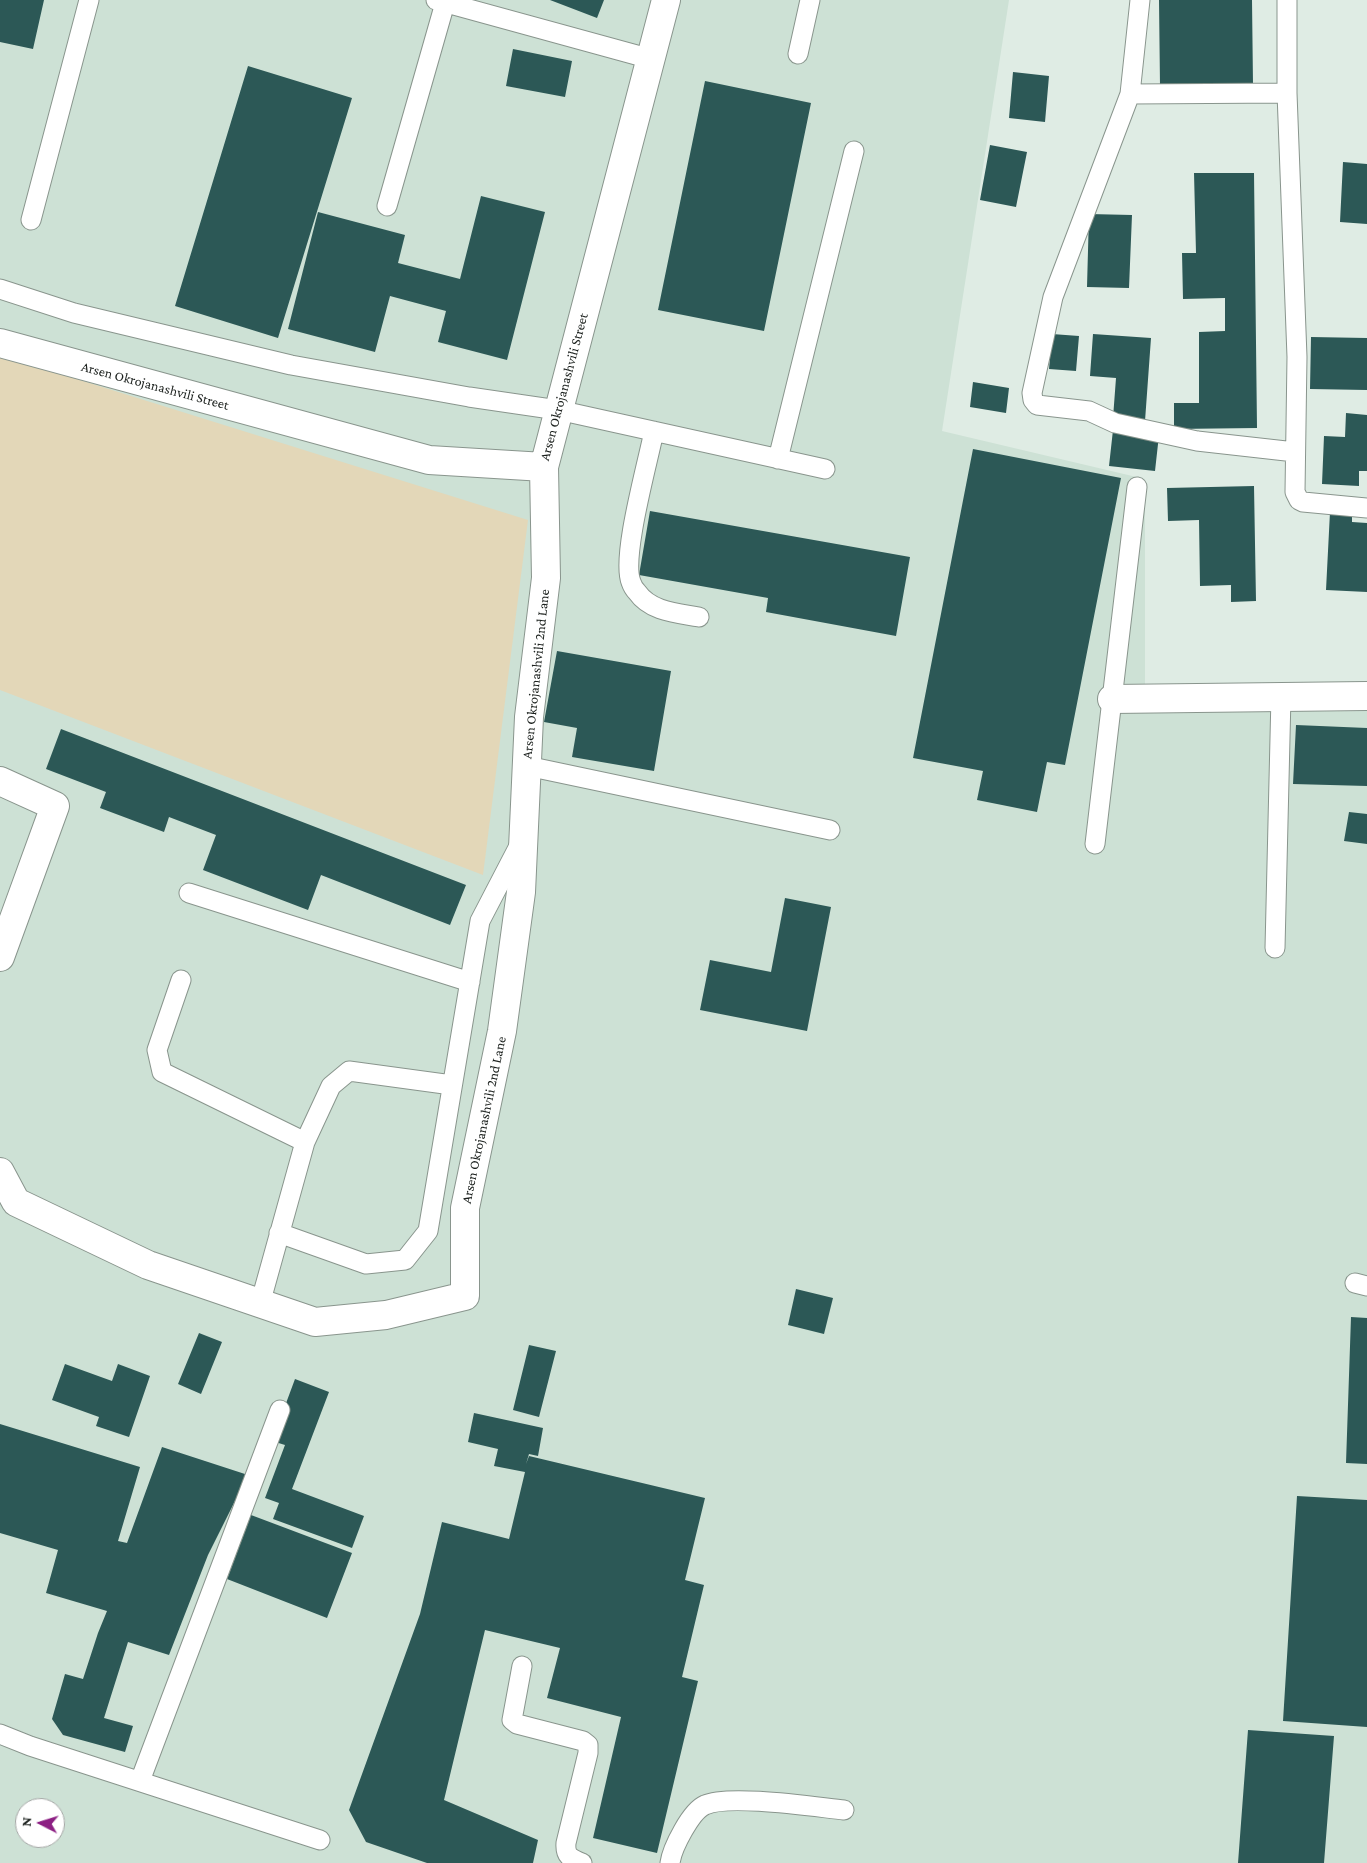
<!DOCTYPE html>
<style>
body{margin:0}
#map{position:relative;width:1367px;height:1863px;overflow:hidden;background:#dfece4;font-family:"Crimson Pro",serif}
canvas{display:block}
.north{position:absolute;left:15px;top:1798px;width:50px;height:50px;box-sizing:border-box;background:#fff;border:1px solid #a4a6a5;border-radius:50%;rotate:275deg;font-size:14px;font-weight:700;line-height:20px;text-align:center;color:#1c211e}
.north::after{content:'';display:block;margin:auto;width:18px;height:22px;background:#8c1f83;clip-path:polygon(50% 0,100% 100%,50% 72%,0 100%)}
</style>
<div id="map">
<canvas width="1367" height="1863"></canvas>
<div class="north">N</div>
</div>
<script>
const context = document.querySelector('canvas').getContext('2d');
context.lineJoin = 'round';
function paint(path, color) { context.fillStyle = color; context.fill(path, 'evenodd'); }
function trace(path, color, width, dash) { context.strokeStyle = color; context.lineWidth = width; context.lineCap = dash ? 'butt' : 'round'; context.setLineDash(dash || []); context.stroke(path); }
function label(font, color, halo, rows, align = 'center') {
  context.font = font + ' "Crimson Pro",serif'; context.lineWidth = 5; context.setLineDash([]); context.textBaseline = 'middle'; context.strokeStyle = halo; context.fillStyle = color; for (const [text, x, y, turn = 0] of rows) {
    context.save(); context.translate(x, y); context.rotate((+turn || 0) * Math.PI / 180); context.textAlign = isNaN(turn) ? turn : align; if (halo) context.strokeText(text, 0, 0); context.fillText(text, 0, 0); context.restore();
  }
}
paint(new Path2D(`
 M0 0H1009L942 431 1145 479V712L1367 711V1863H0ZM25 1808H55V1838H25Z`), '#cde1d5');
paint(new Path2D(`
 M0 355 528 520 483 875 0 690Z`), '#e3d7b8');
paint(new Path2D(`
 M0 0H44L33 49 0 42Z
 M550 0H604L597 18Z
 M1159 0H1252L1253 85 1160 86Z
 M513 49 572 61 565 97 506 86Z
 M248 66 352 98 278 338 175 306Z
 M1013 72 1049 76 1045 122 1009 118Z
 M705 81 811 103 764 331 658 310Z
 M990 145 1027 152 1016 207 980 200Z
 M1343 162 1367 164V224L1340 222Z
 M1194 173H1254L1257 428 1174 429V403H1199V332L1225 331V298L1183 299 1182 253H1196Z
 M481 196 545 212 507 360 438 342 446 311 390 296 375 352 288 329 318 212 405 235 398 263 460 279Z
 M1089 214 1132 215 1129 288 1087 287Z
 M1052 334 1079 336 1076 371 1049 369Z
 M1093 334 1151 338 1145 421 1113 418 1116 378 1090 376Z
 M1311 337 1367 338V390L1310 389Z
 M973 382 1009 388 1006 413 970 407Z
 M1346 413 1367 415V471H1359V486L1322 484 1324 436 1345 437Z
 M1113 430 1159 435 1155 471 1109 466Z
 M973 449 1121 478 1065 765 1047 762 1037 812 977 800 983 771 913 758Z
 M1254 486 1256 601 1231 602V585L1200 586 1199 520 1168 521 1167 488Z
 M650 511 910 557 896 636 766 612 768 598 639 575Z
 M1330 512 1352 513V522L1367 523V592L1326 590Z
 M557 651 671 671 654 771 572 757 577 728 544 722Z
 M1296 725 1367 728V786L1293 784Z
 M61 729 466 885 450 925 321 875 308 910 203 870 216 835 169 817 164 832 100 808 106 792 46 769Z
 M1349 812 1367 814V844L1344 841Z
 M785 898 831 907 807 1031 700 1010 710 960 771 972Z
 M796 1289 833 1298 824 1334 788 1325Z
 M1351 1317 1367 1318V1464L1346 1463Z
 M199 1333 222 1342 201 1394 178 1384Z
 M529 1345 556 1351 539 1417 513 1410Z
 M65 1364 112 1381 118 1364 150 1376 129 1437 96 1426 99 1417 52 1400Z
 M295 1379 329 1392 292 1489 364 1516 352 1548 273 1519 279 1503 265 1498 285 1445 272 1441Z
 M474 1413 543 1428 538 1456 529 1454 526 1464 529 1456 705 1498 685 1580 704 1585 682 1677 698 1681 657 1853 593 1838 621 1717 547 1698 560 1648 485 1630 444 1800 538 1840 533 1863H427L366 1842 349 1810 420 1614 442 1522 509 1539 525 1472 494 1466 498 1449 468 1442Z
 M0 1424 140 1467 118 1541 127 1543 162 1447 248 1475 208 1555 169 1655 128 1642 104 1718 133 1726 125 1752 63 1735 52 1719 65 1674 83 1679 98 1633 107 1611 46 1593 58 1550 0 1533Z
 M1297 1496 1367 1500V1727L1283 1721Z
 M251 1515 352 1553 327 1618 227 1579Z
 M1248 1730 1334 1736 1324 1863H1238Z`), '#2c5856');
const service = new Path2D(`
 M436 0 651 59
 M1140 0 1130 94 1053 297 1032 393 1033 400 1037 405 1089 411 1115 423 1197 441 1295 452
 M1287 0V93L1297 357 1295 492 1299 500 1303 502 1367 508
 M798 54 810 0
 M1130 94 1287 93
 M387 206 445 3
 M31 220 89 0
 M0 289 74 313 291 365 469 397 558 410 825 469
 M654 431C648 462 621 557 631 582 632 585 635 590 637 592 651 612 677 613 699 617
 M778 459 854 151
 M527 766 830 830
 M1095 844 1137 487
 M189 893 470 982
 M1275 948 1281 696
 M181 980 157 1050 162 1072 305 1142
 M279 1233 366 1264 405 1260 428 1231 480 921 520 844
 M1355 1283 1367 1286
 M260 1304 305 1142 331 1086 349 1071 452 1085
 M522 1666 512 1720 517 1724 583 1741 588 1745V1753L566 1843C565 1856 570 1858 582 1863
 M0 1734 30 1746 320 1840
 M140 1781 280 1410
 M670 1863C672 1848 691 1811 705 1805 729 1794 815 1807 844 1810`);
const minor = new Path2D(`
 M0 343 429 460 544 467 666 0
 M1112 699 1367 696
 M0 781 55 806 0 957
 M0 1172 16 1202 148 1265 315 1322 386 1315 465 1296V1208L502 1031 521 892 529 717 546 578 544 467`);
trace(service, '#89958d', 21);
trace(minor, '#89958d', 30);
trace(service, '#fff', 19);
trace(minor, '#fff', 28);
label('14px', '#1c211e', '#fff', [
 ["Arsen Okrojanashvili Street",155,386,15],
 ["Arsen Okrojanashvili Street",564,387,-75],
 ["Arsen Okrojanashvili 2nd Lane",536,674,-84],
 ["Arsen Okrojanashvili 2nd Lane",484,1120,-78]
]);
</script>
